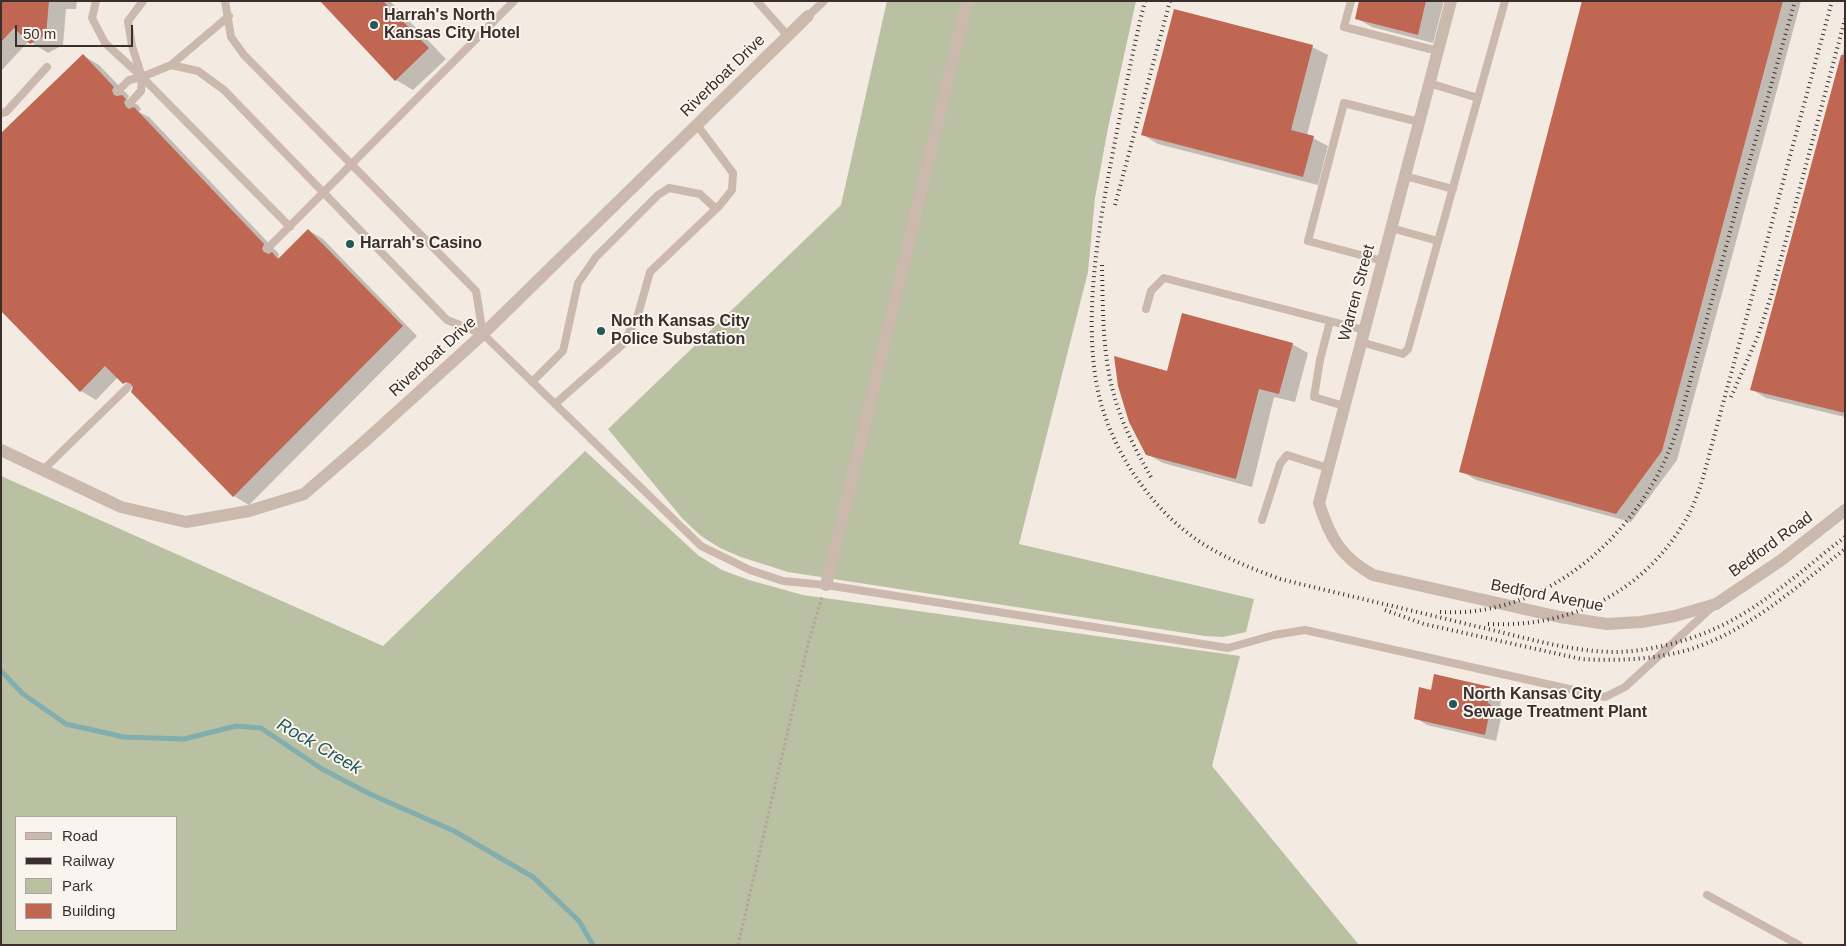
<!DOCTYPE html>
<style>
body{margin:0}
#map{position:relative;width:1846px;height:946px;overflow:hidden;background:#f3eae2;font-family:Arial,sans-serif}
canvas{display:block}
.frame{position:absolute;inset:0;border:2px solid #3a2f2c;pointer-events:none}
.legend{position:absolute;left:15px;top:816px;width:162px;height:115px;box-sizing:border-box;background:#faf4ee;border:1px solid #ada5a0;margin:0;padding:6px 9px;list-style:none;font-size:15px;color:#3a2f2c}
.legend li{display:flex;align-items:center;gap:10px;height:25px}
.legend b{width:25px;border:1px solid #ada5a0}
.scale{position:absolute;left:15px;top:25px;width:118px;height:22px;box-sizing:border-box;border:2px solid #3a2f2c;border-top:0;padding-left:6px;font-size:15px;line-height:18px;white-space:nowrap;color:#3a2f2c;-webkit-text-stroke:4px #faf4ee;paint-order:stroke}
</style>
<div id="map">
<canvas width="1846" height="946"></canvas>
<div class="frame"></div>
<ul class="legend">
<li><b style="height:6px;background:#cbb9ae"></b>Road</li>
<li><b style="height:6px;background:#3a2f2c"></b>Railway</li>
<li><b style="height:14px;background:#b9c1a2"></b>Park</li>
<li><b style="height:14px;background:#bf6753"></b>Building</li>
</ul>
<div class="scale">50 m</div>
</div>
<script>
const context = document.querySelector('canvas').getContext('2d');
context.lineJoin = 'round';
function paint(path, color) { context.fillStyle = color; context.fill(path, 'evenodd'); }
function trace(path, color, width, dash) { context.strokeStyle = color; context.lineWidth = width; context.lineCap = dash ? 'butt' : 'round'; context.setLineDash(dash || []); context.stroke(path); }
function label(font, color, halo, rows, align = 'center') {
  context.font = font + ' Arial,sans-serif'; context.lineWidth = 4; context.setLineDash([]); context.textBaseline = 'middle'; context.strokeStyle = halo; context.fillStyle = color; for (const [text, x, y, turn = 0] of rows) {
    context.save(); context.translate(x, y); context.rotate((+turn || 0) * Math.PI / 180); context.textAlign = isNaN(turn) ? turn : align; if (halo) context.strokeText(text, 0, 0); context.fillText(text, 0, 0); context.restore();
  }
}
paint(new Path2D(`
 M887 1H1136L1108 128 1095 198 1088 272 1019 544 1254 599 1246 632 1223 637 1205 636 788 572 741 557 720 548 701 536 682 518 608 429 841 205Z
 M585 451 699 556 722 570 749 580 803 595 1240 656 1212 766 1359 945H1V476L383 646ZM176 817V930H16V817Z`), '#b9c1a2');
paint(new Path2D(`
 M1 1H77L76 9H66L63 45 48 53 29 41 1 71Z
 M321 1H390L446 59 413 90 396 80Z
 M1361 1H1444L1433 43 1372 27 1356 18Z
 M1584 1H1801L1677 460 1631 522 1476 480 1461 471Z
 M1845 45V417L1766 398 1751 389Z
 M1312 47 1328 55 1307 135 1328 146 1318 185 1158 144 1143 135Z
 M84 56 99 65 129 96 127 99 138 105 141 109 139 112 149 117 279 254 278 257 280 258 308 230 323 239 417 336 249 505 234 496 132 392 133 389 118 377 96 400 81 391 1 310Z
 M1292 344 1308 353 1295 402 1274 397 1252 487 1163 463 1147 454 1168 373Z
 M1491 688 1502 695 1499 711 1502 713 1496 741 1427 725 1416 718 1432 691Z`), '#0003');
trace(new Path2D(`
 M1 671 23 694 66 724 124 737 184 739 236 726 261 728 322 769 370 794 454 831 533 877 579 921 593 945`), '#82aeae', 5);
paint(new Path2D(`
 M1 1H49L46 35 30 44 14 28 1 42Z
 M320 1H383L429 48 395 81Z
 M1359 1H1426L1418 35 1355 19Z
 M1582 1H1783L1662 451 1616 514 1459 472Z
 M1174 9 1313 45 1291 130 1314 136 1303 177 1141 135Z
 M83 54 114 87 112 90 114 95 117 96 122 95 126 99 124 102 126 107 129 109 134 107 264 244 262 249 264 252 269 254 272 252 278 259 308 229 403 326 233 497 131 392 133 387 131 384 126 382 123 384 105 366 80 392 1 311V133Z
 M1841 55H1845V413L1750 390Z
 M1182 313 1293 343 1279 394 1259 389 1236 479 1146 455 1129 422 1118 386 1114 356 1167 371Z
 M1434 674 1491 687 1488 703 1491 705 1485 735 1414 719 1419 687 1431 690Z`), '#bf6753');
trace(new Path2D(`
 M738 945 808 644 822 597`), '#b6a398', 3, [2.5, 2.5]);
trace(new Path2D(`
 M96 1 92 18 105 43 142 77 290 227
 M225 1 231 37 244 55 476 291 483 334
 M757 1 788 36
 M1351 1 1344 27 1438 51
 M808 16 824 1
 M171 65 198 71 224 90 447 320 483 334 701 546 750 570 783 581 826 585 1228 648 1274 635 1305 630 1605 697 1625 687 1711 608
 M1429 83 1478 98
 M118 91 129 80 142 77 171 65 229 16
 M130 103 141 91 142 77 132 46 128 21 143 1
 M1 113 6 112 47 67
 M1405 176 1453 189
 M1391 228 1438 241
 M268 248 514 1
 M1383 261 1308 241 1344 103 1419 122
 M1146 309 1151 291 1164 278 1330 321
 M1361 342 1403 354 1408 349 1505 1
 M532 382 563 351 578 283 596 257 658 195 669 188 700 194 716 209
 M555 404 622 345 637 318 650 272 720 205 732 190 733 173 697 125
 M1344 406 1314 397 1320 360 1330 321 1364 330
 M43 470 127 388
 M1262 520 1280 464 1287 455 1328 468
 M1707 895 1799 945`), '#cbb9ae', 8);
trace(new Path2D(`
 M1451 1 1319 503C1330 538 1341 557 1373 575L1560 617 1607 624 1641 622 1675 616 1716 604
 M1 450 121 507 186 522 249 511 304 494 364 442 483 334 808 16
 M826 585 967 1`), '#cbb9ae', 12);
trace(new Path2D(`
 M1716 604 1780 561 1845 510`), '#cbb9ae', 12);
trace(new Path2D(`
 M1145 1C1134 44 1126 87 1117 131 1102 208 1082 308 1097 386 1107 441 1144 500 1189 534 1216 555 1248 567 1280 579 1345 595 1410 610 1475 626 1520 636 1566 651 1612 652 1645 652 1682 643 1712 630 1761 609 1803 569 1845 537
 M1115 205 1170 1
 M1102 265C1103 308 1102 353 1114 395 1122 425 1137 452 1152 479
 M1731 397 1758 336 1771 296 1845 19
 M1385 610 1424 624 1581 659C1615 661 1650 660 1684 651 1745 634 1795 588 1845 549
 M1440 612C1552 619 1649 525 1679 423L1738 202 1795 1
 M1488 624C1573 628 1646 591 1688 516 1699 495 1705 471 1711 448L1832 1`), '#3a2f2c', 4, [1, 4]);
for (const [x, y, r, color] of [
 [374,25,5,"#235959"],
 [350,244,5,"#235959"],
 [601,331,5,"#235959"],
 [1453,704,5,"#235959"]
]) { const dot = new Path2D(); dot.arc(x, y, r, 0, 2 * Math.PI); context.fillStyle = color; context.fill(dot); trace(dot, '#faf4ee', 2); }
label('bold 16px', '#3a2f2c', '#faf4ee', [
 ["Harrah's North",384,16],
 ["Kansas City Hotel",384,34],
 ["Harrah's Casino",360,244],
 ["North Kansas City",611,322],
 ["Police Substation",611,340],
 ["North Kansas City",1463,695],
 ["Sewage Treatment Plant",1463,713]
], 'left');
label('16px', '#3a2f2c', '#faf4ee', [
 ["Riverboat Drive",723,76,-44],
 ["Warren Street",1357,293,-75],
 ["Riverboat Drive",433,357,-42],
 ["Bedford Road",1771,545,-36],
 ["Bedford Avenue",1547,596,11]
]);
label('italic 18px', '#235959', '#faf4ee', [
 ["Rock Creek",319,747,30]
]);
</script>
